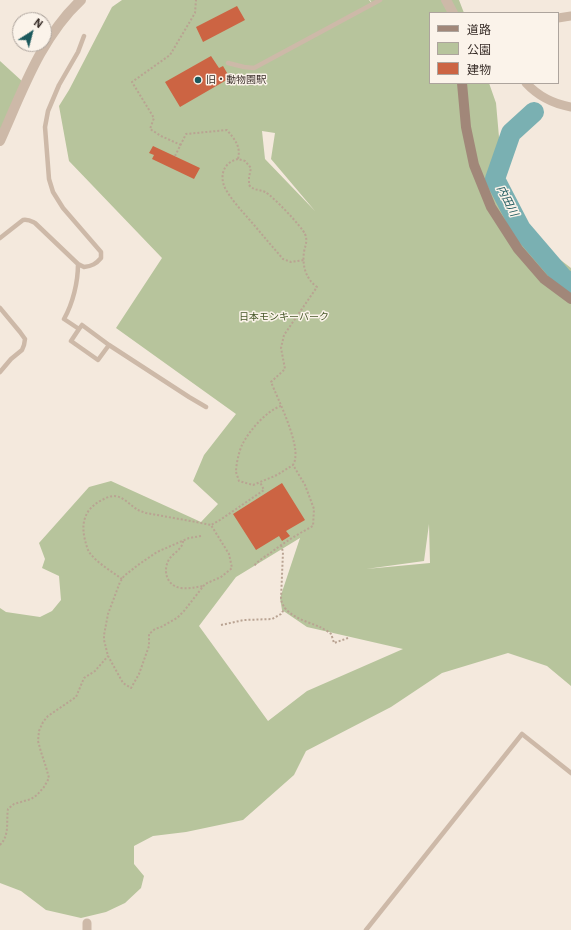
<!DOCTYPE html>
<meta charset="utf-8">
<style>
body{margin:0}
#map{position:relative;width:571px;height:930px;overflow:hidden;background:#f4e9dd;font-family:"IBM Plex Sans","Noto Sans JP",sans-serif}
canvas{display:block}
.legend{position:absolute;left:429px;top:12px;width:130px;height:72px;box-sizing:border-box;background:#fbf3ea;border:1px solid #ada49d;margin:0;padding:5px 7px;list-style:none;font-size:12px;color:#392e29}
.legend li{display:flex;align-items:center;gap:8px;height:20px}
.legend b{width:20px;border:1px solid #ada49d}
.north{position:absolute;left:12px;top:12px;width:40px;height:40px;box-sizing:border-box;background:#fbf3ea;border:1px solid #ada49d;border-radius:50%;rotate:36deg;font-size:11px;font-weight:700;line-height:16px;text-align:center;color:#392e29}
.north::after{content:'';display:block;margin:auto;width:14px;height:18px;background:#1c595d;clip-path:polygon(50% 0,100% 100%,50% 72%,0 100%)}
</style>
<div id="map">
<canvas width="571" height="930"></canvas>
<ul class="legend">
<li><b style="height:5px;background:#a18779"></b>道路</li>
<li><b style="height:11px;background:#b7c49c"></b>公園</li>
<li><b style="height:11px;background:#cc6443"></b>建物</li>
</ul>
<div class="north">N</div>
</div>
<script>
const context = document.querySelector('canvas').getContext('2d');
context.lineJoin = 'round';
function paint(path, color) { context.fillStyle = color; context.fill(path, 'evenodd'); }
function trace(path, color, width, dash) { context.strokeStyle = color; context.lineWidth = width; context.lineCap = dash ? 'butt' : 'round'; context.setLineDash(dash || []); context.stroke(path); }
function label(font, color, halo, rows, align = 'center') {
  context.font = font + ' "IBM Plex Sans","Noto Sans JP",sans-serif'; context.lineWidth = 3; context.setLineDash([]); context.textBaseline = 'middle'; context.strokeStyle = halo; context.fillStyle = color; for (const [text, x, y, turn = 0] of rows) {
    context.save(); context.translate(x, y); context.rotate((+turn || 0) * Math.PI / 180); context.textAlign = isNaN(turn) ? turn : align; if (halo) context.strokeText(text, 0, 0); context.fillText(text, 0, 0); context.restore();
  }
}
paint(new Path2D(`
 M122 0H369L374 6 370 0H459L464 13H430V83H489L496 103 504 194 523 231 571 268V686L547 666 508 653 442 673 391 707 306 751 294 775 243 820 186 832 153 836 134 846V864L144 876 141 888 125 903 106 912 81 918 46 910 21 891 0 883V608L6 612 40 617 52 611 61 600 59 576 42 568 45 559 39 543 89 487 111 481 201 522 218 504 193 481 204 455 236 414 116 328 162 258 69 161 59 106 69 90 112 7ZM262 131 275 133 271 159 315 211 265 159ZM429 524 430 563 366 569 424 561ZM300 538 280 598 282 610 307 627 403 649 307 691 268 721 199 626 236 577Z
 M0 61 23 82 0 130Z`), '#b7c49c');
trace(new Path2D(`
 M534 112 511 133 495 179 521 229 563 278 571 283`), '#7ab0b2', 20);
paint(new Path2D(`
 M237 6 245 20 203 42 196 27Z
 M211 56 219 68 223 66 230 78 180 107 165 82Z
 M153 146 200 168 194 179 152 159 154 155 149 153Z
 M282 483 305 520 286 531 290 536 282 541 279 536 256 550 233 514Z`), '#cc6443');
trace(new Path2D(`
 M181 145 161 136 150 129 154 118 132 82 170 55 195 13 196 0
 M175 156 186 134 227 130C235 140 241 146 238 159L245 161 251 168 249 177V185C254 191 259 189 265 192 273 196 302 227 305 234 308 241 305 246 304 252 302 266 306 279 317 287L284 335 281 348 285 369 271 382C278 399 299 442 295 459 295 461 294 463 293 465L305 485 314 509 313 526C298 534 283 543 269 554 264 557 258 561 254 566
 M238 159C224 162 219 175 225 188 231 199 240 209 248 218 260 232 271 245 283 259L291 262 304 260
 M281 406C266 411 249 431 242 445 239 451 236 465 236 472 237 475 238 478 239 481L253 485 277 475 293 465
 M201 536 189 538 157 552 138 565 124 576 120 582 108 614 104 635V640L108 656 123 683 131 688 139 674 149 646V634L155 629 161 627 177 618 184 611 205 584 221 577 232 568 229 554 211 525 220 520 264 490 260 482
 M183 541C183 548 174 553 170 558 162 569 166 586 181 588 189 589 196 587 204 586
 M281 545 283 552 281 599C284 616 306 621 320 627 323 629 328 631 331 634 332 636 333 640 334 643L348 638
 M122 579C111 571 97 563 89 552 87 548 86 544 85 540 81 524 84 510 100 501 104 499 109 496 114 496 123 496 131 506 138 510 140 511 143 512 146 513L196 522 211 525
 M221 625 244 620 272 619 281 614 285 608
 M0 845C10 835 6 821 8 809L14 804 31 799 37 795 44 787 49 778 46 767 41 752 38 741 39 731 43 722 48 716 76 697 84 678 95 671 108 656`), '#b9a392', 2, [2, 2]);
trace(new Path2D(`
 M228 63 244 67 254 68 380 0
 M0 238 23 220C28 219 31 221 35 223L78 264 84 267C92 266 96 264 101 258V252L63 208 53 192 49 179 45 127 48 111 59 85 78 52 84 36
 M78 264C78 282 73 303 64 319L79 329 71 341 98 360 109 345 189 397 206 407
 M0 308 20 332 25 339 24 345 22 350 11 359 0 372
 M79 329 82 325 109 345
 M366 930 522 734 571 773`), '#cdb9a8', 4.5);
trace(new Path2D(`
 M558 18 571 16
 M526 83C538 96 554 104 571 107
 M87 930V923`), '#cdb9a8', 9);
trace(new Path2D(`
 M446 0 453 13
 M0 141C22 92 41 37 81 0`), '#cdb9a8', 10);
trace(new Path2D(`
 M462 83 466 127 474 165 491 207 518 249 544 279 571 299`), '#a18779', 10);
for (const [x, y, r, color] of [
 [198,80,4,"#1c595d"]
]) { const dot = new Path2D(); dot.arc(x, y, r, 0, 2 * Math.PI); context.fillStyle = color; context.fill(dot); trace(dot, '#fbf3ea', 1.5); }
label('10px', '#392e29', '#fbf3ea', [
 ["旧・動物園駅",206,80]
], 'left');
label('10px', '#48592b', '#fbf3ea', [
 ["日本モンキーパーク",284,317]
]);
label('italic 11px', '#1c595d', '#fbf3ea', [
 ["内田川",507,201,63]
]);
</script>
